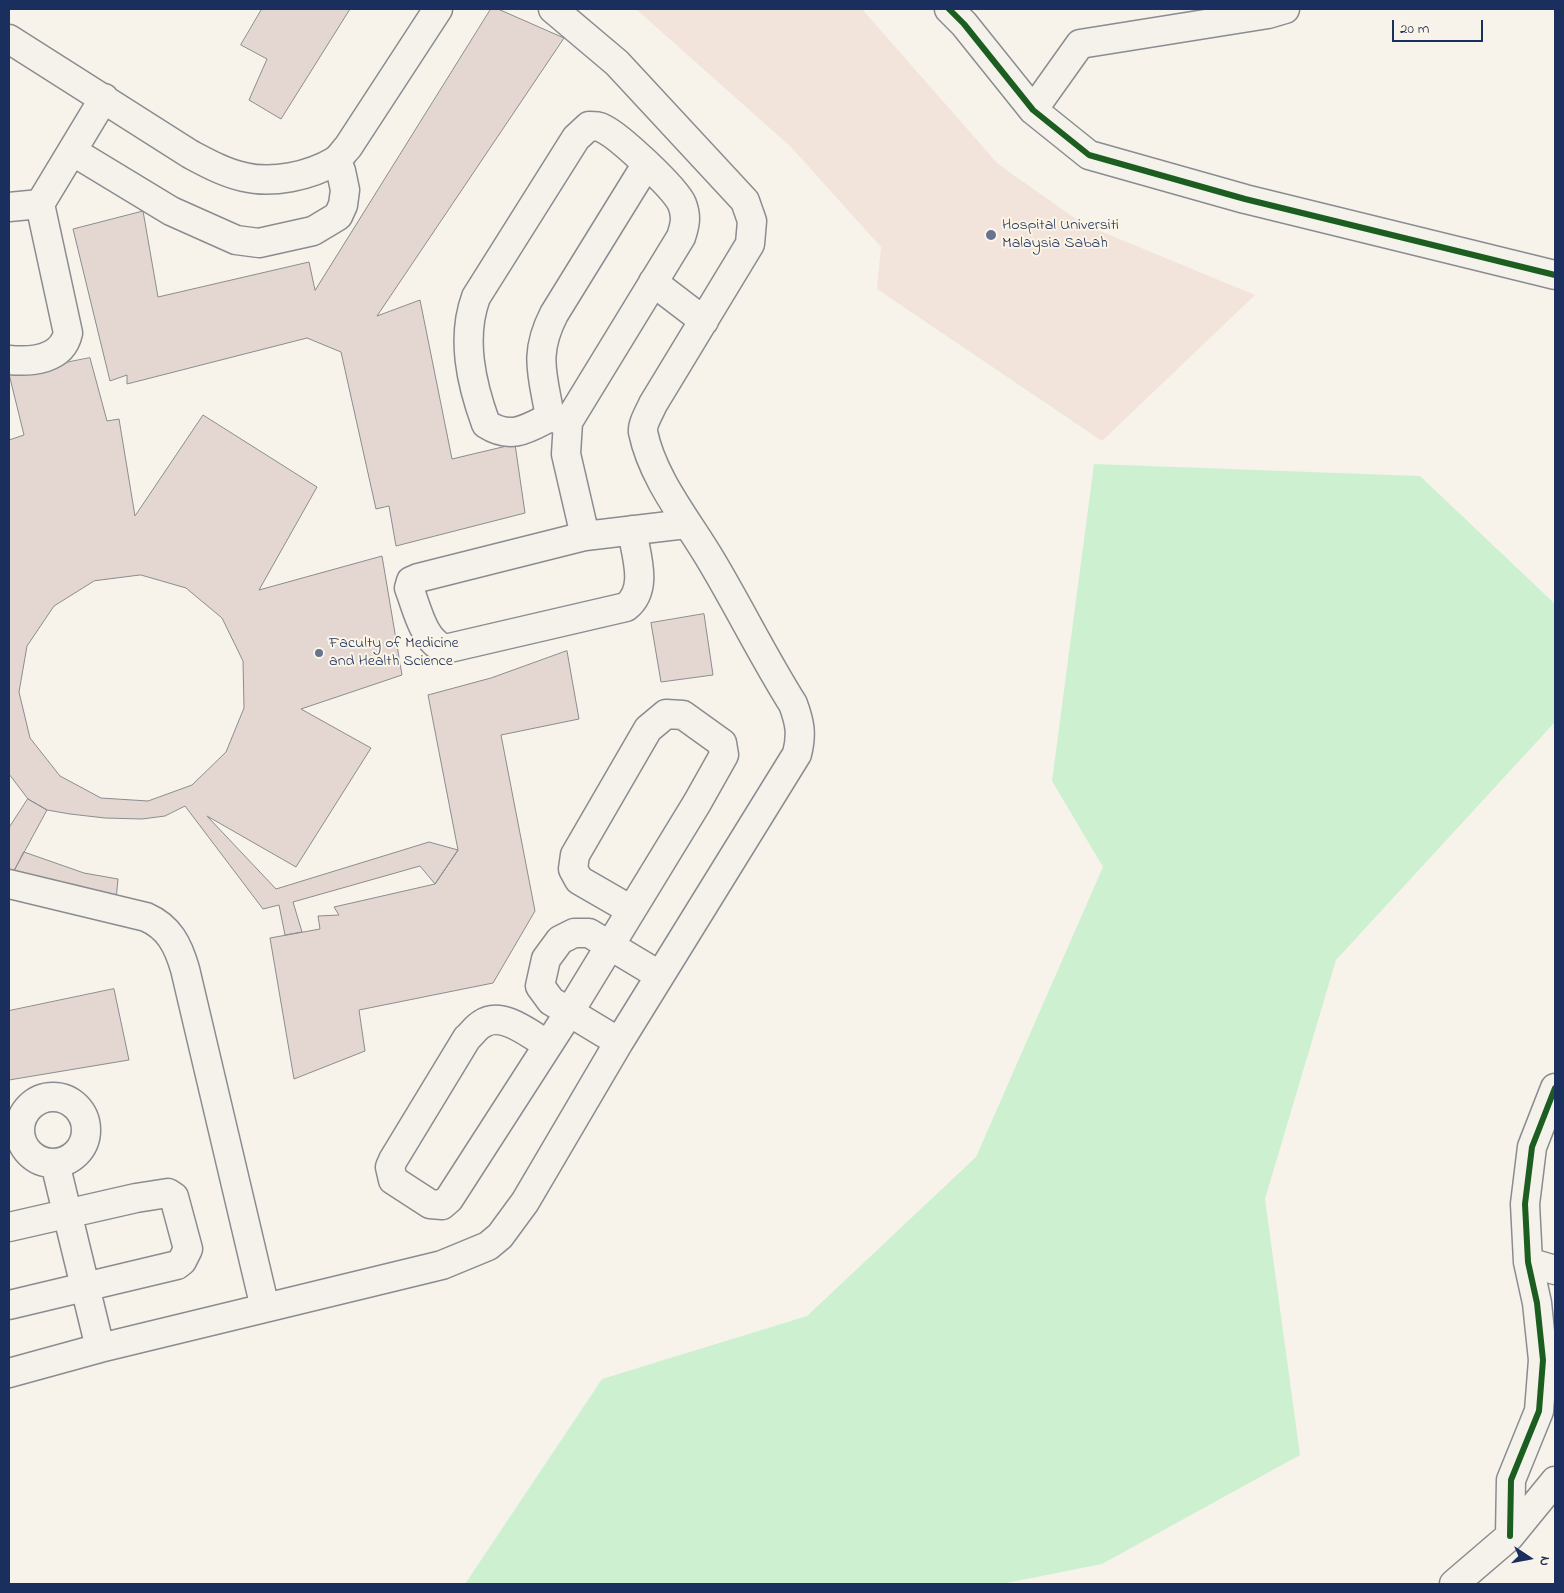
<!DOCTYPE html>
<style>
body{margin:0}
#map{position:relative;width:1564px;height:1593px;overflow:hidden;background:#f7f3ea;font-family:"Indie Flower",sans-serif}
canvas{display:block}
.frame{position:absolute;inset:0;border:10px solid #1b2f5e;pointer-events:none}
.north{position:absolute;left:1504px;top:1533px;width:50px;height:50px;-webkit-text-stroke:4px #fcf5e5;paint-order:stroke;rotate:101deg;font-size:14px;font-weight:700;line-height:20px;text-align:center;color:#1b2f5e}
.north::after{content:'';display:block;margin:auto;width:18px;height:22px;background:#1b2f5e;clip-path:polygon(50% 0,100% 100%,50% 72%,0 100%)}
.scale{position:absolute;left:1392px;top:20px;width:91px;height:22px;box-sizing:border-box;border:2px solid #1b2f5e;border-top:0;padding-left:6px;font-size:15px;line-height:18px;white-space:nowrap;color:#1b2f5e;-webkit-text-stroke:4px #fcf5e5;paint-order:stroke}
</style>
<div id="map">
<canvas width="1564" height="1593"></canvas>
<div class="frame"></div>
<div class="north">N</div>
<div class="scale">20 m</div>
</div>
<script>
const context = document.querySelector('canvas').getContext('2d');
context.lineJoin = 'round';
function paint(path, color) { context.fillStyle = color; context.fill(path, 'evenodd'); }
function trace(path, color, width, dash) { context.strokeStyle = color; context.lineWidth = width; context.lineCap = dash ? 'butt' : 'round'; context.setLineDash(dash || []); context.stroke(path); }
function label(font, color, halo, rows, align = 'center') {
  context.font = font + ' "Indie Flower",sans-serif'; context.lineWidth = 4; context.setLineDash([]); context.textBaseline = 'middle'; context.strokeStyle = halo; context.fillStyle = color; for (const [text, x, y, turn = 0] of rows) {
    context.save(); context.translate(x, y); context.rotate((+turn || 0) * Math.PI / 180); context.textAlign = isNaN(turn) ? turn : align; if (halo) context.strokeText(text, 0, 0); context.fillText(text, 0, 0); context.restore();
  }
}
paint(new Path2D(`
 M636 9H862L998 164 1083 224 1255 295 1102 441 877 289 881 247 791 147Z`), '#f2e4da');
paint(new Path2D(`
 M1094 464 1420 476 1555 604V722L1336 960 1265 1199 1300 1455 1102 1564 1002 1584H465L602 1379 807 1316 976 1157 1103 867 1052 781Z`), '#cdf1d0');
const building = new Path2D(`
 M262 9H350L281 119 249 100 267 59 241 45Z
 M491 9H498L564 38 377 316 420 300 452 459 515 444 525 513 396 546 389 506 376 509 341 352 307 338 127 384V375L110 381 73 229 143 211 158 297 309 262 315 290Z
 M90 358 107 421 119 419 135 516 203 415 317 487 259 590 382 556 402 675 301 709 371 748 296 867 207 816 276 889 429 842 458 850 435 884 420 866 293 902 302 932 285 935 279 905 263 909 185 806 165 816 142 819 105 818 70 814 47 810 28 799 9 774V440L24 435 9 374ZM141 575 186 588 222 618 243 661 244 708 226 752 192 785 148 801 101 798 60 776 30 738 19 692 27 646 54 606 94 581Z
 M704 614 713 675 661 682 651 623Z
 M567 651 579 719 501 735 535 911 493 983 359 1010 365 1051 294 1079 270 938 320 929 318 916 339 915 334 907 435 884 458 850 428 695 491 678Z
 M28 799 47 810 9 880V828Z
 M24 852 84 873 118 879 116 900 13 874Z
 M114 989 129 1060 9 1080V1011Z`);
paint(building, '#e4d6d1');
trace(building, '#8a8c91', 1);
const minor = new Path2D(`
 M949 9 964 24 1033 110 1089 155 1245 199 1555 275
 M9 39 190 154C207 163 225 173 244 177 272 184 310 176 335 161 340 158 344 151 348 147L438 9
 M104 98 72 151 171 211 236 240 259 243 313 231 338 216 343 205 345 190 341 171 336 160
 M1033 110 1080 44 1268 14 1285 9
 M9 207 40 204
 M653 282 704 321
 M9 360C32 362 62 360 68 333L40 204 72 151
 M550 417C543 375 533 355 554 314L646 165
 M568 422 550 417C527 429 511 440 486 424 471 383 461 338 476 297L576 138 589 126C595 126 599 126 604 129 620 137 675 188 682 204 687 217 685 225 681 237L568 422 566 454 585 536
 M632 530C636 556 649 589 626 607L445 649C423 641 417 608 409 588L411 581 418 578 585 536 686 524
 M9 884 146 917C169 927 178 945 185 969L265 1308 100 1348 9 1373
 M619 1042 551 1001 540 986 546 959 560 940 574 933H589L659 975
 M548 1045C531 1035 502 1010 482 1024 476 1027 472 1034 467 1038L393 1160 390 1167 393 1180 430 1204 442 1205 449 1199 570 1011 697 803 724 755 722 743 683 715 666 714 648 729 575 855 573 869 579 880 631 910
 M20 1130a33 33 0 1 1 66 0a33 33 0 1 1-66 0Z
 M55 1163 100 1348
 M9 1227 136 1198 168 1193 174 1197 188 1249 182 1261 177 1265 9 1305
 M1528 1262 1555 1270
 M265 1308 442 1265 488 1246 500 1236 525 1202 619 1042 797 754C802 734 800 723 793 704 764 658 740 609 712 562 688 521 653 480 643 432 642 424 650 411 653 404L750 244 752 221 745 201 617 63 553 9
 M1510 1536 1511 1480 1539 1411 1543 1360 1537 1303 1528 1262 1525 1204 1532 1147 1555 1088
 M1454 1584 1510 1536 1555 1481`);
trace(minor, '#8a8c91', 31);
trace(minor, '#f5f2ec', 28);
trace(new Path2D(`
 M949 9 964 24 1033 110 1089 155 1245 199 1555 275
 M1510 1536 1511 1480 1539 1411 1543 1360 1537 1303 1528 1262 1525 1204 1532 1147 1555 1088`), '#1b5e20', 6);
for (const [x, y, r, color] of [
 [991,235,6,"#68748f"],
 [319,653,5,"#68748f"]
]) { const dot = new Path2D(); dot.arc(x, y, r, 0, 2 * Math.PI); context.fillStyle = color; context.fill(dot); trace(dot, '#fcf5e5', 2); }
label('16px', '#1b2f5e', '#fcf5e5', [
 ["Hospital Universiti",1002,226],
 ["Malaysia Sabah",1002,244],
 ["Faculty of Medicine",329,644],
 ["and Health Science",329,662]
], 'left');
</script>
